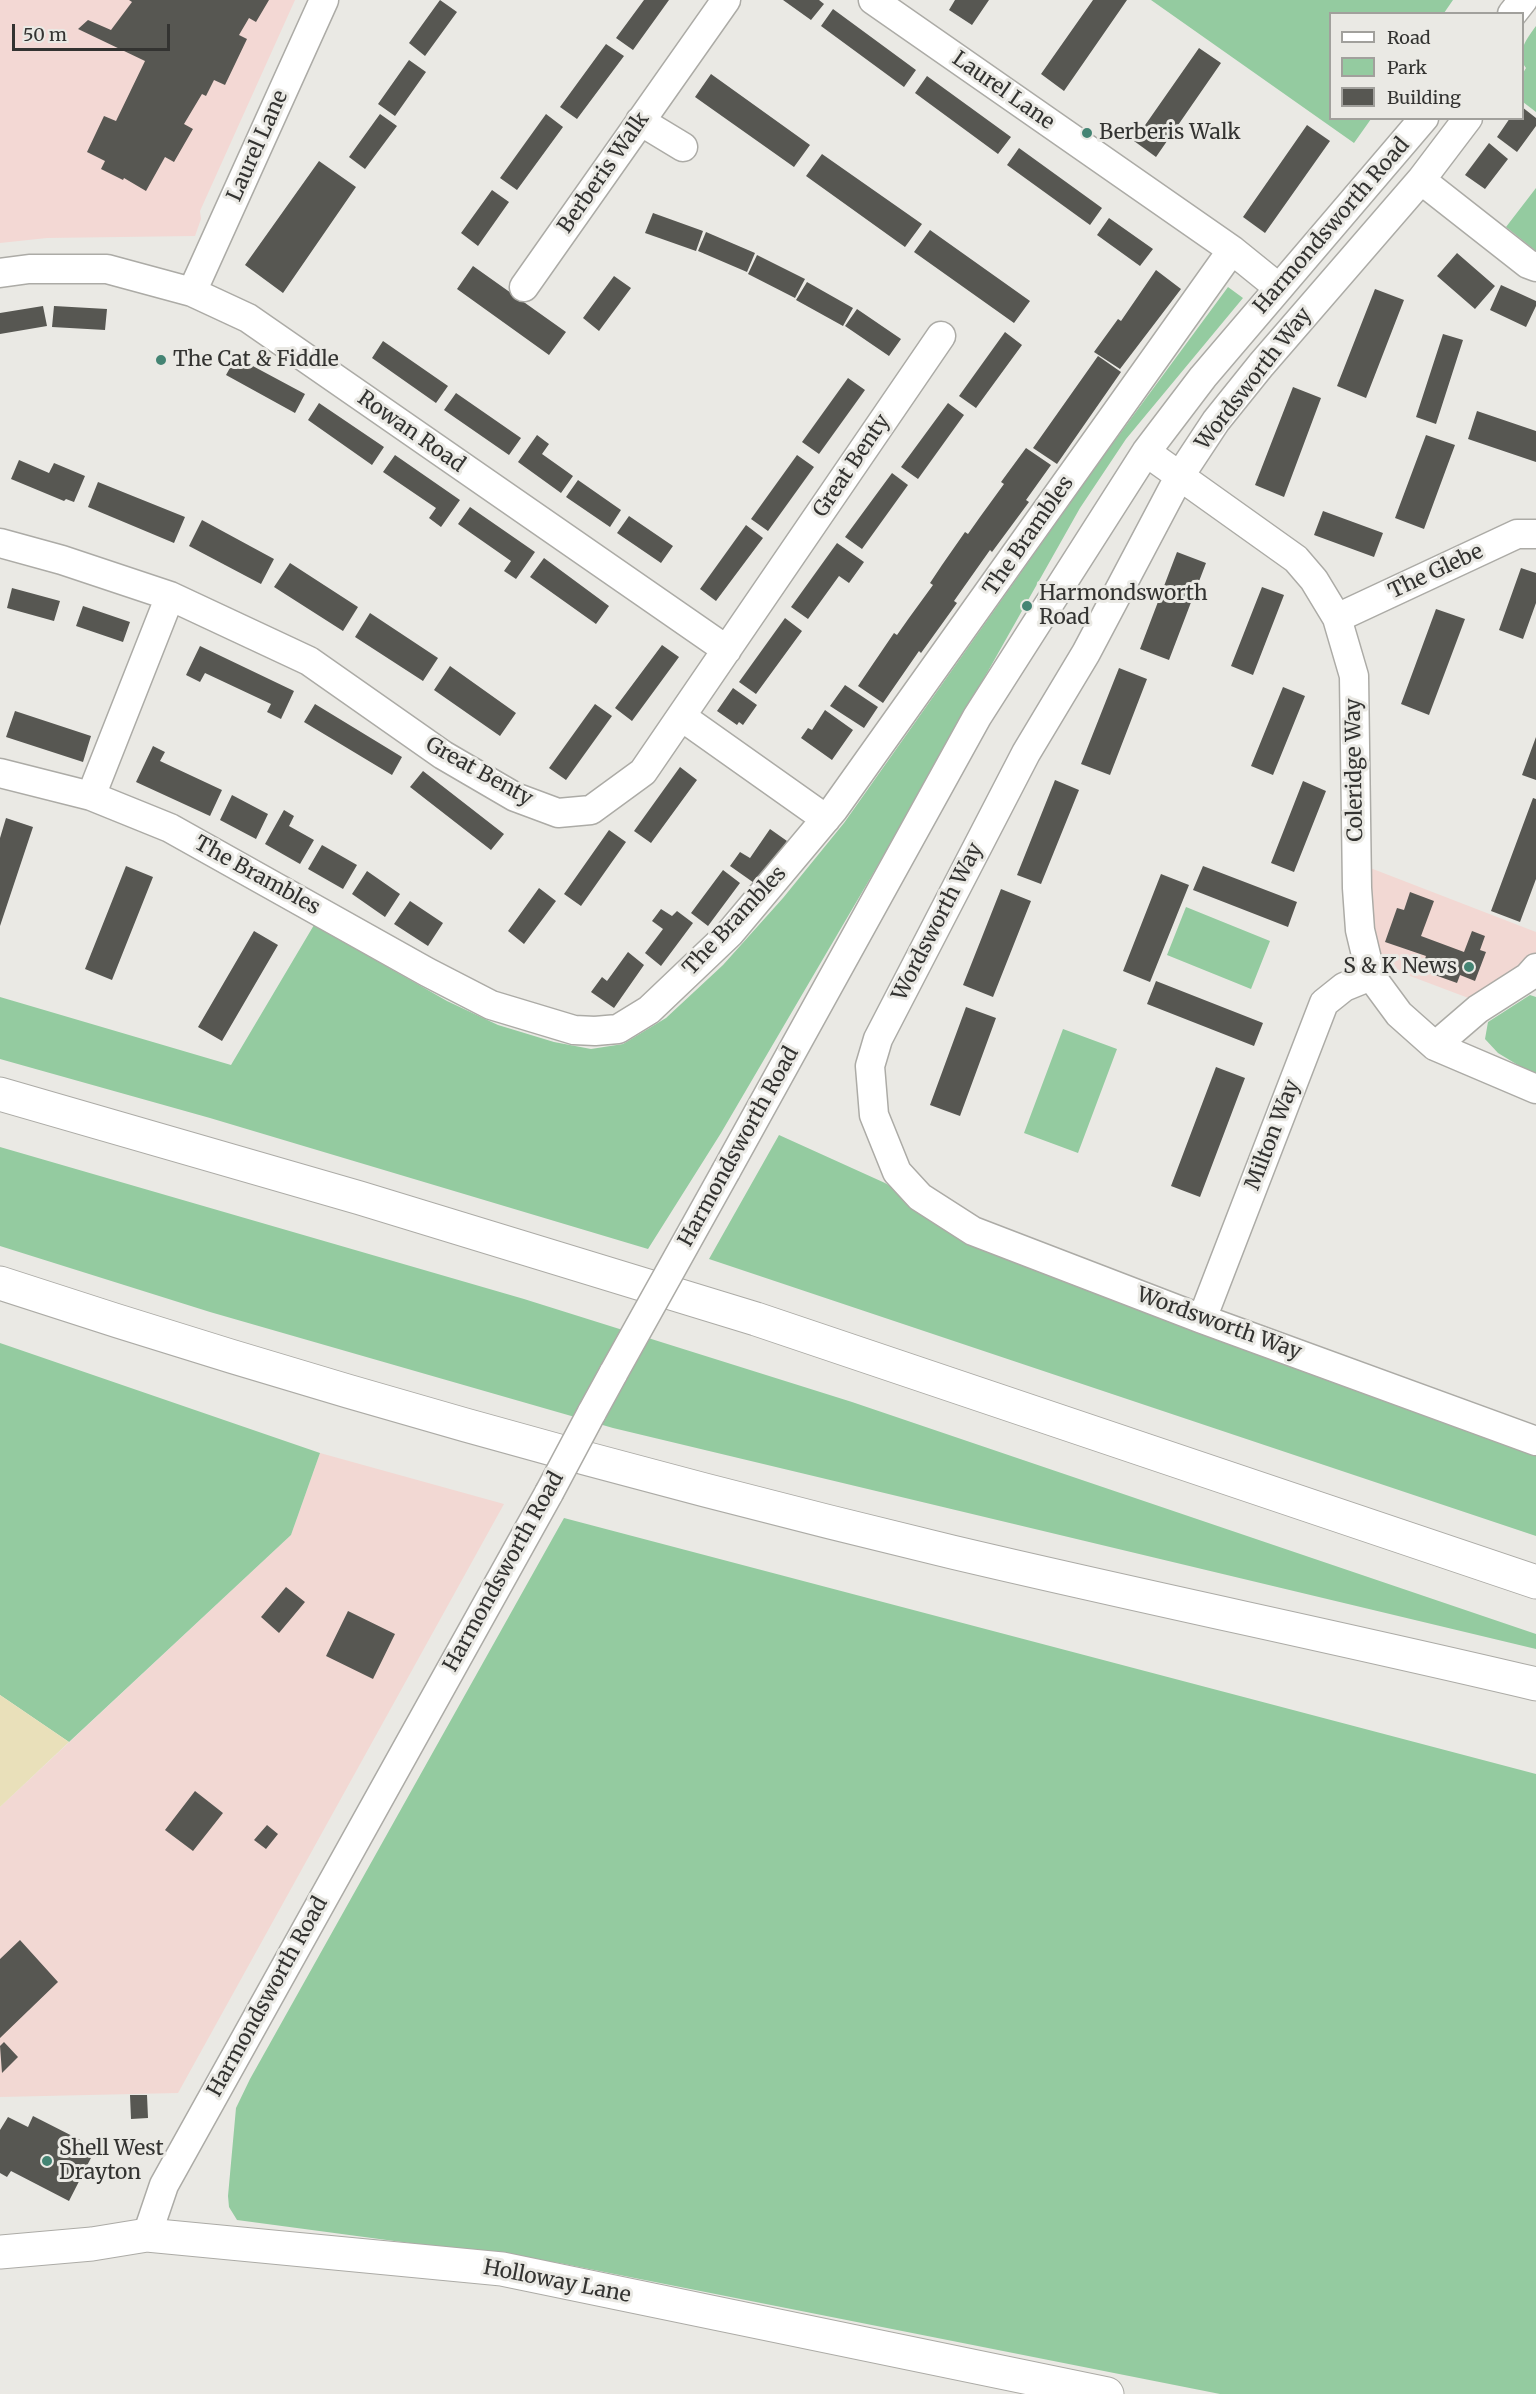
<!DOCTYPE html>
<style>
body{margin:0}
#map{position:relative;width:1536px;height:2394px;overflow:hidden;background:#eae9e4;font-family:Merriweather,serif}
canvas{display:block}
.legend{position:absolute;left:1329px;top:12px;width:195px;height:108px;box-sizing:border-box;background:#eae9e4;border:2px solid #a1a09c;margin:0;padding:8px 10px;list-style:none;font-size:18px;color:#333331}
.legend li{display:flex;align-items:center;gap:12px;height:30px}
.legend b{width:30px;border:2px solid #a1a09c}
.scale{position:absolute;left:12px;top:24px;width:158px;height:27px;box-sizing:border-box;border:3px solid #333331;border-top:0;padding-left:8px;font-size:18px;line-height:21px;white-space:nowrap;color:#333331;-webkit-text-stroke:4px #eae9e4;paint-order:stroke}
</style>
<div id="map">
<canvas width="1536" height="2394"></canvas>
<ul class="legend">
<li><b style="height:8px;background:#fff"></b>Road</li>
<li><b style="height:16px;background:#94cba0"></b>Park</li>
<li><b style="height:16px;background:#575752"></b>Building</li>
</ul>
<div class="scale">50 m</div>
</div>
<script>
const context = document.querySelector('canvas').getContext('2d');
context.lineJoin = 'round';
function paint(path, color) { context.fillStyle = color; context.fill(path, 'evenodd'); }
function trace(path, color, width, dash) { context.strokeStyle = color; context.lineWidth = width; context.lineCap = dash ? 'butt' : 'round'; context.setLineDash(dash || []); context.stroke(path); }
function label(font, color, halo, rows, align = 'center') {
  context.font = font + ' Merriweather,serif'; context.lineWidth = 6; context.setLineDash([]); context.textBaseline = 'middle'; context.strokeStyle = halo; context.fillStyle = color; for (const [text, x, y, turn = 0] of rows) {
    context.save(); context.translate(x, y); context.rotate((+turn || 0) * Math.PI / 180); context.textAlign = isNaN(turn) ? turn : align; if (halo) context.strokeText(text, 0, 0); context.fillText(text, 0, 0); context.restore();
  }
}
paint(new Path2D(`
 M1360 864 1536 932V963L1479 1002 1373 962Z
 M320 1453 504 1504 178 2093 0 2097V1807L291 1535Z`), '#f2d8d3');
paint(new Path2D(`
 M0 0H295L200 211 201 219 195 236 47 238 0 243Z`), '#f3d8d4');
paint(new Path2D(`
 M1151 0H1453L1444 13 1330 14V118L1371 119 1354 143Z
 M1536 26V112L1523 102V73L1526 68C1515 54 1527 38 1536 26Z
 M1536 188V251L1506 227Z
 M1228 287 1243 298 1126 439 1080 508 895 836 721 1133 648 1249 210 1118 0 1059V997L231 1065 314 925 447 1001 498 1025 554 1042 591 1049 623 1044 666 1018 723 965 783 898 844 823 1099 462Z
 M1186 907 1270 941 1251 989 1167 955Z
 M1530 995 1536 997V1076L1498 1053 1485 1039 1488 1022Z
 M1063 1029 1117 1049 1078 1153 1024 1133Z
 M779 1135 885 1183 919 1203 1536 1449V1536L709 1259Z
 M0 1147 524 1299 852 1402 1536 1634V1649L613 1428 210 1312 0 1246Z
 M0 1343 320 1453 291 1535 69 1742 0 1695Z
 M564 1518 1536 1774V2394H1220L559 2263 237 2220 229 2207 228 2196 236 2108 250 2079Z`), '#94cba0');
paint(new Path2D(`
 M0 1695 69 1742 0 1807Z`), '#e9e0ba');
paint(new Path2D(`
 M129 0H269L256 22 249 18 239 35 247 39 225 85 214 80 206 96 202 94 184 124 193 129 174 162 165 157 146 191 124 178 123 180 101 169 105 161 87 152 104 116 116 121 145 61 78 29 88 20 111 30 132 2Z
 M440 0 457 12 425 56 409 43Z
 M644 0H669L633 50 616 38Z
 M783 0H819L824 4 811 20Z
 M955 0H989L972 25 949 10Z
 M1093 0H1127L1064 91 1041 74Z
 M833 9 916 70 904 87 821 26Z
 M606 44 624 56 577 119 560 107Z
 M1199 48 1221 63 1156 157 1134 141Z
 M409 60 426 72 395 116 378 104Z
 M711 74 810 145 794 167 695 97Z
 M927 76 1011 137 998 154 915 93Z
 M1522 107 1536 118V126L1517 152 1497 137 1510 118H1522Z
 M380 114 397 126 365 169 349 157Z
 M546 114 563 127 517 190 500 178Z
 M1307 125 1330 141 1265 233 1243 217Z
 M1489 143 1508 159 1485 189 1465 175Z
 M1019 148 1102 208 1090 225 1007 165Z
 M822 154 922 224 905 247 806 176Z
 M319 161 356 187 283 293 245 265Z
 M492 190 509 202 478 246 461 233Z
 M653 213 703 231 696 251 645 233Z
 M1109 218 1153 249 1140 266 1097 235Z
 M930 230 1030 301 1014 323 914 252Z
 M706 232 755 253 747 272 698 251Z
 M1457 253 1495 286 1475 309 1437 276Z
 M757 255 805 279 795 298 748 274Z
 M473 266 566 332 549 355 457 289Z
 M1156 270 1181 289 1120 369 1094 352 1118 319 1121 321Z
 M614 276 631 288 599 331 583 318Z
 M807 282 853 308 843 326 796 300Z
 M1501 285 1536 301V306L1526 327 1490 310Z
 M1375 289 1404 300 1366 398 1337 386Z
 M43 306 47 326 0 334V313Z
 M54 306 107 309 105 330 52 327Z
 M857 309 901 339 889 356 845 326Z
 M1005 332 1022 345 976 408 959 396Z
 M1443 334 1463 340 1436 424 1416 417Z
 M383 341 448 386 436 403 372 358Z
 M1098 356 1121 372 1057 464 1033 448Z
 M236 357 305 394 295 413 226 375Z
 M848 378 865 390 819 454 802 442Z
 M1293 387 1321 398 1284 497 1255 485Z
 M456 393 521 438 509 455 444 410Z
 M319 403 384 447 372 465 308 420Z
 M948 403 964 415 918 479 901 467Z
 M1477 411 1536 431V462L1468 439Z
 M537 435 549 444 542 454 573 476 561 493 518 462Z
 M1426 435 1455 445 1424 529 1395 518Z
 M1026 448 1051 465 1026 500 1029 502 992 552 990 550 954 601 957 603 921 653 919 651 883 703 858 686 894 633 897 635 909 618 933 585 930 583 942 565 965 532 968 534 980 517 1004 484 1001 482Z
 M395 455 460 500 441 527 429 518 436 508 383 472Z
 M797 455 814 467 768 531 751 519Z
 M19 460 49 473 54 463 85 476 74 502 66 499 64 501 11 479Z
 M892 473 908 485 862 549 845 537Z
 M578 480 621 510 610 527 566 497Z
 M98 482 185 517 174 543 88 507Z
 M470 507 535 552 516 579 504 571 511 561 458 524Z
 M1323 511 1383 533 1374 557 1314 535Z
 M629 516 673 546 661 563 617 533Z
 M202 520 274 559 261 584 189 546Z
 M746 525 763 538 716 601 700 589Z
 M837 543 864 562 849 583 839 576 808 619 791 607Z
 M1177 552 1206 563 1169 660 1140 649Z
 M544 558 609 606 596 624 530 577Z
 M290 563 358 607 343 631 274 587Z
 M1521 568 1536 573V603L1523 639 1499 630Z
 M1262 587 1284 595 1253 675 1231 666Z
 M12 588 60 601 54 621 7 608Z
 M83 606 130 622 123 642 76 626Z
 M1436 609 1465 619 1429 715 1401 704Z
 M370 613 438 658 423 681 355 637Z
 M785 618 802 631 756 694 739 682Z
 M662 645 679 657 632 721 615 708Z
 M200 646 294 691 281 719 267 712 271 704 205 673 200 682 186 675Z
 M450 666 516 713 500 736 434 690Z
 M1119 668 1147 679 1110 775 1081 764Z
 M845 685 878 707 864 728 830 706Z
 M1283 687 1305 696 1273 775 1251 766Z
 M733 688 757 705 743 725 739 722 737 725 717 711Z
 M315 704 402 757 392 775 304 722Z
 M595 704 612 716 566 780 549 768Z
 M825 710 853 730 832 760 801 738 808 728 812 730Z
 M15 711 91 736 83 762 6 737Z
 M1536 737V780L1522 775Z
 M153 746 165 752 160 761 222 790 210 816 136 782Z
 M680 767 697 780 651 843 634 831Z
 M423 771 504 834 491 850 410 787Z
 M1055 780 1079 790 1041 884 1017 875Z
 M1303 781 1326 791 1294 872 1271 863Z
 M232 795 268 814 256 839 220 820Z
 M1533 798 1536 799V879L1520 922 1491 911Z
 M284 810 294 816 289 826 314 840 300 864 265 844Z
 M6 818 33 827 0 926V838Z
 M770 829 787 841 757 885 730 866 740 852 750 858Z
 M609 830 626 842 581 906 564 894Z
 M322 845 357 865 343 889 308 869Z
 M126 866 153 877 112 980 85 969Z
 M1203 866 1297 902 1288 927 1193 890Z
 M723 870 740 883 708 926 691 913Z
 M367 871 400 894 385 917 352 894Z
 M1161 874 1189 885 1150 982 1123 971Z
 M539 888 556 901 524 944 508 931Z
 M1001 889 1031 901 993 997 963 985Z
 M1410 892 1434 901 1421 936 1464 952 1472 931 1485 936 1480 950 1486 952 1475 981 1460 975 1457 983 1421 970 1426 956 1385 942 1397 908 1404 910Z
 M410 901 443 923 428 946 394 924Z
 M661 909 672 916 677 911 693 923 661 966 645 953 663 929 652 921Z
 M254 931 278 945 222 1041 198 1027Z
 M628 952 644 965 614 1008 591 992 602 977 607 981Z
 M1156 981 1263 1023 1254 1046 1147 1004Z
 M966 1007 996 1018 960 1116 930 1105Z
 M1216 1067 1245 1078 1200 1197 1171 1186Z
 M286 1587 305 1602 279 1633 261 1617Z
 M348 1611 395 1634 373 1679 326 1656Z
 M195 1791 223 1813 193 1851 165 1830Z
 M267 1825 278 1834 266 1849 254 1840Z
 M20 1940 58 1982 0 2038V1959Z
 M4 2042 18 2057 2 2073 0 2046Z
 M130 2095H147L148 2118 131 2119Z
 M33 2116 96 2148 69 2201 11 2171 7 2177 0 2173V2130L8 2117 28 2127Z`), '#575752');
const minor = new Path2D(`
 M873 0 1232 250 1279 288
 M1512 14 1523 0
 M1468 118 1421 180 1261 365 1216 421 1179 477 1086 653 1026 753 878 1039 870 1066 874 1115 897 1172 920 1197 973 1231 1202 1319 1536 1441
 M640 121 683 147
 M1421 180 1528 264 1536 267
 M0 273 29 269H107L192 292 248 318 727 650
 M524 287 726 0
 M192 292 324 0
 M1146 452 1296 559 1314 580 1337 618 1354 676 1357 888 1360 930 1371 976 1399 1014 1435 1046 1536 1089
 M0 543 62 560 170 596 309 661 443 755 515 797 558 813 591 810 643 772 941 336
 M1337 618 1517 534H1536
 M682 717 826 819
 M0 773 91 796 170 828 427 972 491 1005 574 1030 595 1031 618 1029 649 1010 730 933 834 809 1232 250
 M91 796 170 596
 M1435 1046 1478 1009 1528 977 1536 968
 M726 1171 977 717 1146 452 1203 377 1424 118
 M1202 1319 1324 1003 1344 987 1371 976
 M591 1414 614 1372
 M147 2235 164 2185 549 1493`);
const major = new Path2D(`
 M0 2252 92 2244 147 2235 502 2269 1107 2394`);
const highway = new Path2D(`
 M0 1094 360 1198 756 1319 1536 1582
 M0 1283C313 1386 632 1475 952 1552 1146 1598 1342 1638 1536 1684`);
trace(minor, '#acaba6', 31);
trace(major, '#acaba6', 35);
trace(highway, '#acaba6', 35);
trace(minor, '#fff', 28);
trace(major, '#fff', 33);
trace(highway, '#fff', 33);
const minorBridge = new Path2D(`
 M614 1372 726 1171
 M549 1493 591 1414`);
trace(minorBridge, '#acaba6', 31, []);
trace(minorBridge, '#fff', 28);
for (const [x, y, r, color] of [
 [1087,133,6,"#448473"],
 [161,360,6,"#448473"],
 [1027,606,6,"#448473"],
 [1469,967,6,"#448473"],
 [47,2161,6,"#448473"]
]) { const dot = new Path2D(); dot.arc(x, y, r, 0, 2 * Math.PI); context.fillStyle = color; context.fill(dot); trace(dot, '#eae9e4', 2); }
label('21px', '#333331', '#eae9e4', [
 ["Laurel Lane",1003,91,35],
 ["Laurel Lane",258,146,-66],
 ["Berberis Walk",604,173,-55],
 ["Harmondsworth Road",1332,226,-49],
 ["Wordsworth Way",1254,379,-52],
 ["Rowan Road",411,432,35],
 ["Great Benty",852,466,-56],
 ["The Brambles",1029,536,-55],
 ["The Glebe",1436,572,-25],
 ["Coleridge Way",1355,770,-91],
 ["Great Benty",479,772,29],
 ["The Brambles",257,876,29],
 ["The Brambles",735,921,-47],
 ["Wordsworth Way",938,922,-63],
 ["Milton Way",1273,1135,-69],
 ["Harmondsworth Road",739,1147,-61],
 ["Wordsworth Way",1219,1324,20],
 ["Harmondsworth Road",504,1572,-61],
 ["Harmondsworth Road",268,1997,-61],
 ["Holloway Lane",557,2282,11]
]);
label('21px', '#333331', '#eae9e4', [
 ["Berberis Walk",1099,133],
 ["The Cat & Fiddle",173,360],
 ["Harmondsworth",1039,594],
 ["Road",1039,618],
 ["S & K News",1457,967,"right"],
 ["Shell West",59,2149],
 ["Drayton",59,2173]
], 'left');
</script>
